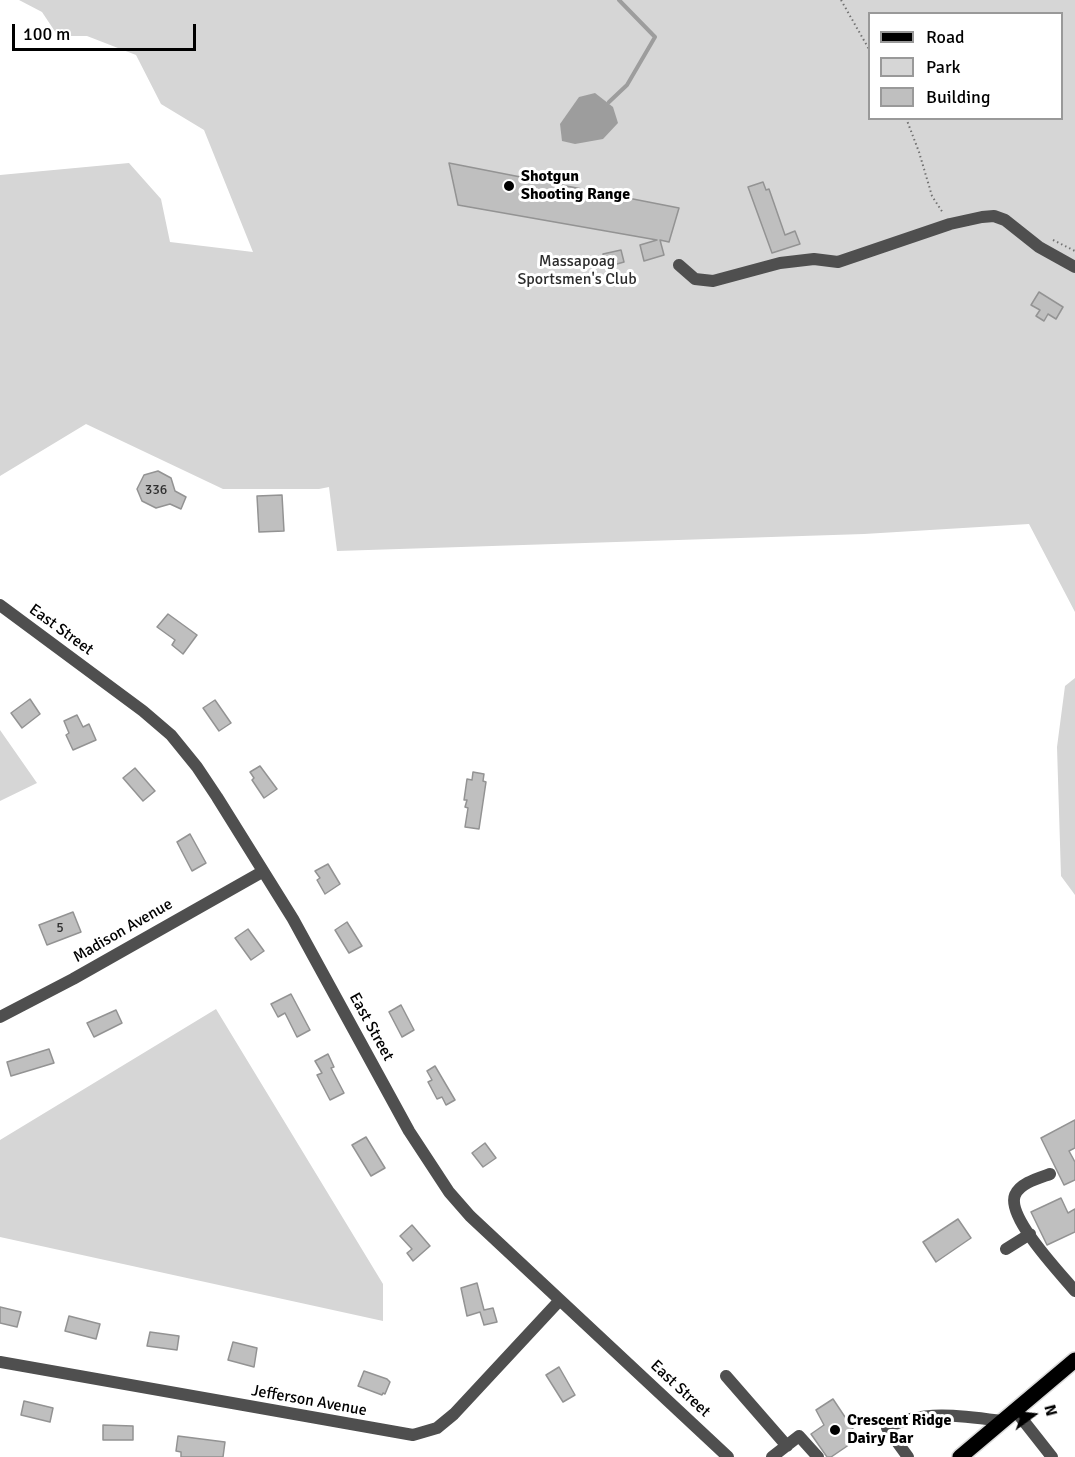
<!DOCTYPE html>
<style>
body{margin:0}
#map{position:relative;width:1075px;height:1457px;overflow:hidden;background:#fff;font-family:Signika,sans-serif}
canvas{display:block}
.legend{position:absolute;left:868px;top:12px;width:195px;height:108px;box-sizing:border-box;background:#fff;border:2px solid #999;margin:0;padding:8px 10px;list-style:none;font-size:18px;color:#000}
.legend li{display:flex;align-items:center;gap:12px;height:30px}
.legend b{width:30px;border:2px solid #999}
.north{position:absolute;left:1003px;top:1385px;width:60px;height:60px;-webkit-text-stroke:4px #fff;paint-order:stroke;rotate:75deg;font-size:16px;font-weight:700;line-height:24px;text-align:center;color:#000}
.north::after{content:'';display:block;margin:auto;width:21px;height:27px;background:#000;clip-path:polygon(50% 0,100% 100%,50% 72%,0 100%)}
.scale{position:absolute;left:12px;top:24px;width:184px;height:27px;box-sizing:border-box;border:3px solid #000;border-top:0;padding-left:8px;font-size:18px;line-height:21px;white-space:nowrap;color:#000;-webkit-text-stroke:4px #fff;paint-order:stroke}
</style>
<div id="map">
<canvas width="1075" height="1457"></canvas>
<ul class="legend">
<li><b style="height:8px;background:#000"></b>Road</li>
<li><b style="height:16px;background:#d6d6d6"></b>Park</li>
<li><b style="height:16px;background:#bfbfbf"></b>Building</li>
</ul>
<div class="north">N</div>
<div class="scale">100 m</div>
</div>
<script>
const context = document.querySelector('canvas').getContext('2d');
context.lineJoin = 'round';
function paint(path, color) { context.fillStyle = color; context.fill(path, 'evenodd'); }
function trace(path, color, width, dash) { context.strokeStyle = color; context.lineWidth = width; context.lineCap = dash ? 'butt' : 'round'; context.setLineDash(dash || []); context.stroke(path); }
function label(font, color, halo, rows, align = 'center') {
  context.font = font + ' Signika,sans-serif'; context.lineWidth = 6; context.setLineDash([]); context.textBaseline = 'middle'; context.strokeStyle = halo; context.fillStyle = color; for (const [text, x, y, turn = 0] of rows) {
    context.save(); context.translate(x, y); context.rotate((+turn || 0) * Math.PI / 180); context.textAlign = isNaN(turn) ? turn : align; if (halo) context.strokeText(text, 0, 0); context.fillText(text, 0, 0); context.restore();
  }
}
paint(new Path2D(`
 M19 0H1075V612L1029 524 864 534 337 551 329 487 319 489H223L86 424 0 476V175L129 163 161 199 170 242 253 252 204 130 161 104 136 55 87 36H58L42 12ZM870 14H1062V118H870Z
 M1075 678V895L1061 876 1057 747 1065 686Z
 M0 730 37 783 0 801Z
 M216 1009 383 1284V1321L0 1237V1140Z`), '#d6d6d6');
paint(new Path2D(`
 M595 93 613 107 618 123 603 139 575 144 562 141 560 124 579 97Z`), '#9d9d9d');
trace(new Path2D(`
 M609 102 627 85 655 37 619 0`), '#9d9d9d', 4);
const building = new Path2D(`
 M449 163 679 208 669 242 660 240 664 255 644 261 640 245 657 240 458 205Z
 M763 182 766 190 769 189 785 235 795 231 800 244 772 253 748 187Z
 M621 250 624 262 606 267 603 254Z
 M1039 292 1063 307 1056 319 1048 314 1044 321 1036 316 1040 310 1031 305Z
 M158 471 171 478 175 491 186 497 181 509 170 504 156 508 142 501 137 489 144 475Z
 M282 495 284 531 259 532 257 496Z
 M168 614 197 635 183 654 172 645 175 640 157 627Z
 M30 699 40 714 22 728 11 713Z
 M215 700 231 723 219 731 203 708Z
 M77 715 83 727 89 724 96 740 73 750 66 735 69 733 64 721Z
 M260 766 277 789 264 798 252 780 254 778 250 772Z
 M135 768 155 791 143 801 123 778Z
 M473 772 484 774 483 781 486 782 479 829 465 827 468 808 465 807 467 800H464L467 779 472 780Z
 M190 834 206 863 192 871 177 842Z
 M328 864 340 884 325 894 317 880 320 878 315 871Z
 M73 912 81 932 47 945 39 925Z
 M347 922 362 946 349 953 335 930Z
 M248 929 264 951 251 960 235 938Z
 M291 994 310 1030 297 1037 285 1013 278 1017 271 1004Z
 M401 1005 414 1030 402 1037 389 1012Z
 M116 1010 122 1023 94 1037 87 1023Z
 M49 1049 54 1063 11 1076 7 1062Z
 M328 1054 334 1067 331 1068 344 1093 330 1100 317 1075 322 1073 315 1061Z
 M435 1066 455 1100 446 1105 442 1097 437 1099 428 1082 432 1080 427 1071Z
 M1075 1120V1148L1069 1151 1075 1162V1180L1064 1185 1041 1138Z
 M366 1137 385 1168 371 1176 352 1145Z
 M485 1143 496 1158 483 1167 472 1153Z
 M1061 1198 1068 1213 1075 1209V1232L1047 1245 1031 1212Z
 M958 1219 971 1238 936 1262 923 1242Z
 M412 1225 430 1246 413 1261 407 1253 412 1249 400 1236Z
 M477 1283 484 1310 493 1308 497 1322 484 1325 480 1312 467 1316 461 1288Z
 M0 1307 21 1312 17 1327 0 1323Z
 M69 1316 100 1324 96 1339 65 1331Z
 M150 1332 179 1336 177 1350 147 1346Z
 M233 1342 257 1348 254 1367 228 1360Z
 M559 1367 575 1395 563 1402 546 1375Z
 M364 1371 387 1379 390 1382 385 1394 383 1393 382 1395 358 1386Z
 M833 1399 859 1438 831 1457H827L811 1434 824 1425 816 1410Z
 M24 1401 53 1408 50 1422 21 1415Z
 M103 1425 133 1426V1440H103Z
 M178 1436 225 1442 223 1457H181V1452L176 1451Z`);
paint(building, '#bfbfbf');
trace(building, '#939393', 1.5);
const major = new Path2D(`
 M960 1457 1075 1360`);
trace(major, '#dbdbdb', 18);
trace(new Path2D(`
 M841 0 870 51
 M906 118 919 152 932 196 943 213
 M1053 240 1075 251`), '#717171', 2, [1.5, 3]);
trace(new Path2D(`
 M679 265 695 279 713 281 780 263 814 259 838 262 950 224 982 217 994 216 1005 220 1039 247 1075 267
 M0 605 143 711 171 735 197 767 217 797 293 919 409 1131 449 1192 470 1216 728 1457
 M0 1017 73 979 262 872
 M1050 1174C1039 1178 1020 1183 1015 1195 1006 1217 1061 1274 1075 1291
 M1006 1249 1030 1234
 M0 1362 413 1435 437 1428 454 1414 560 1300
 M726 1376 787 1446
 M1015 1410 1052 1457
 M772 1457 799 1436 818 1457
 M908 1457 887 1428C920 1409 965 1416 1001 1421`), '#4f4f4f', 12);
trace(major, '#000', 15);
for (const [x, y, r, color] of [
 [509,186,6,"#000"],
 [835,1430,6,"#000"]
]) { const dot = new Path2D(); dot.arc(x, y, r, 0, 2 * Math.PI); context.fillStyle = color; context.fill(dot); trace(dot, '#fff', 2); }
label('14px', '#303030', null, [
 ["336",156,490],
 ["5",60,928]
]);
label('bold 16px', '#000', '#fff', [
 ["Shotgun",521,177],
 ["Shooting Range",521,195],
 ["Crescent Ridge",847,1421],
 ["Dairy Bar",847,1439]
], 'left');
label('16px', '#2d2d2d', '#fff', [
 ["Massapoag",577,262],
 ["Sportsmen's Club",577,280]
]);
label('16px', '#000', '#fff', [
 ["East Street",61,630,36],
 ["Madison Avenue",123,931,-30],
 ["East Street",371,1027,61],
 ["East Street",680,1389,43],
 ["Jefferson Avenue",309,1401,10]
]);
</script>
